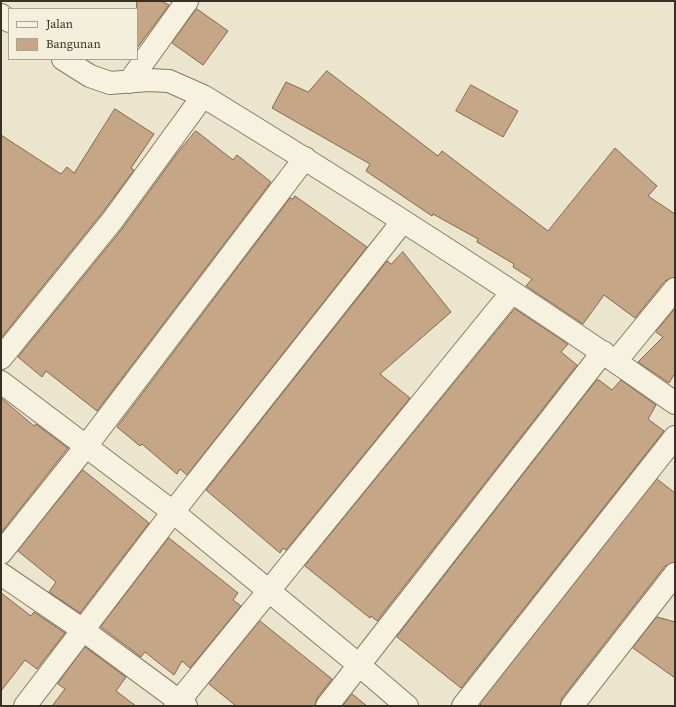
<!DOCTYPE html>
<style>
body{margin:0}
#map{position:relative;width:676px;height:707px;overflow:hidden;background:#ebe5cd;font-family:"Source Serif 4",serif}
canvas{display:block}
.frame{position:absolute;inset:0;border:2px solid #393023;pointer-events:none}
.legend{position:absolute;left:8px;top:8px;width:130px;height:52px;box-sizing:border-box;background:#f3efdb;border:1px solid #a9a391;margin:0;padding:5px 7px;list-style:none;font-size:12px;color:#393023}
.legend li{display:flex;align-items:center;gap:8px;height:20px}
.legend b{width:20px;border:1px solid #a9a391}
</style>
<div id="map">
<canvas width="676" height="707"></canvas>
<div class="frame"></div>
<ul class="legend">
<li><b style="height:5px;background:#f6f2df"></b>Jalan</li>
<li><b style="height:11px;background:#c5a787"></b>Bangunan</li>
</ul>
</div>
<script>
const context = document.querySelector('canvas').getContext('2d');
context.lineJoin = 'round';
function paint(path, color) { context.fillStyle = color; context.fill(path, 'evenodd'); }
function trace(path, color, width, dash) { context.strokeStyle = color; context.lineWidth = width; context.lineCap = dash ? 'butt' : 'round'; context.setLineDash(dash || []); context.stroke(path); }
const building = new Path2D(`
 M137 1H161L169 5 137 48Z
 M197 9 228 31 203 65 172 43Z
 M327 71 438 156 442 151 548 231 615 148 657 186 648 196 675 214V277L665 281 635 318 604 295 583 324 526 286 532 279 513 267 514 264 477 242 478 239 433 214 432 216 366 171 370 164 272 108 286 82 308 92Z
 M471 85 518 111 503 137 456 111Z
 M115 109 154 134 131 168 134 170 102 213 1 338V135L61 174 67 167 74 173Z
 M196 131 233 160 237 155 271 182 97 411 46 371 42 377 18 357 122 229 178 152Z
 M295 196 367 247 187 475 180 469 177 474 142 444 140 446 117 427 290 198 293 199Z
 M403 252 451 312 380 374 410 398 286 550 283 548 280 553 206 490 387 261 391 264Z
 M515 309 568 344 561 352 577 365 377 621 371 616 370 618 305 566Z
 M675 309V373L669 383 638 362 663 337 656 332Z
 M597 380H599L612 390 621 380 656 405 648 419 664 431 461 688 397 637Z
 M1 398 34 426 36 424 68 448 1 533Z
 M83 470 149 523 80 613 49 592 56 582 18 551Z
 M657 479 675 493V562L665 566 562 698 560 706H482L480 704Z
 M169 538 238 593 233 600 241 606 190 668 182 661 174 675 145 652 141 657 101 627Z
 M1 593 31 616 34 612 65 633 37 669 25 660 1 691Z
 M657 617 675 622V678L633 648Z
 M260 621 332 679 317 698 315 706H236L209 684Z
 M85 647 126 677 116 691 136 706H52L65 689 58 684Z
 M352 694 367 706H343Z`);
paint(building, '#c5a787');
trace(building, '#83674a', 1);
const minor = new Path2D(`
 M1 15 9 21
 M63 59 90 76 110 83 148 80 169 81 203 96
 M129 82 187 1
 M1 358 112 221 203 96C363 194 522 295 675 403
 M616 361 675 289
 M1 382 173 512 359 665 603 352
 M1 553 87 445 305 158
 M1 574 83 630 186 706
 M25 706 173 512 403 221
 M175 706 512 292
 M327 706 359 665 407 706
 M463 706 675 437
 M572 706 675 574`);
trace(minor, '#877962', 24);
trace(minor, '#f6f2df', 22);
</script>
